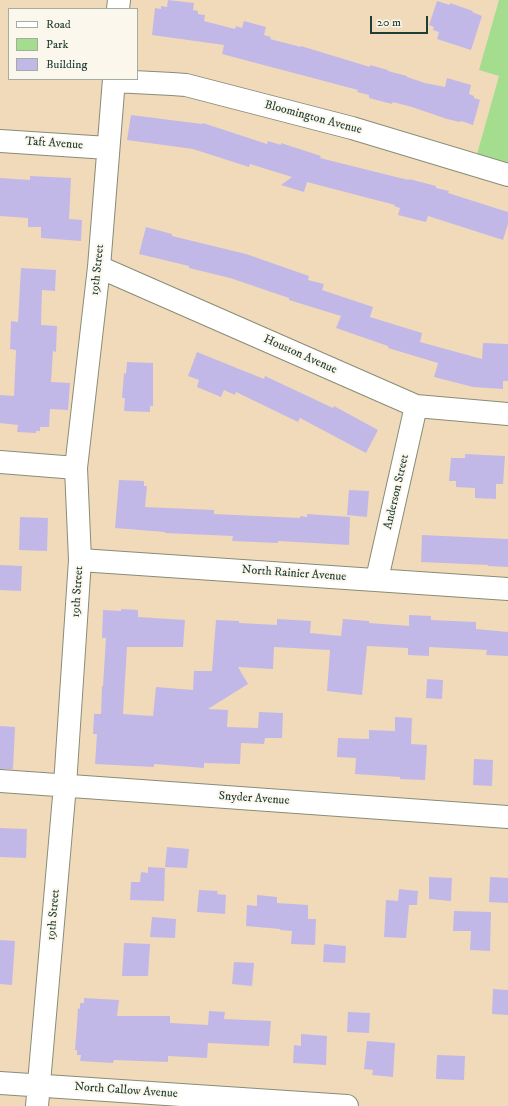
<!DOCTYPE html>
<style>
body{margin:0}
#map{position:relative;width:508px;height:1106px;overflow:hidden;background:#f1daba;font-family:"IM FELL DW Pica",serif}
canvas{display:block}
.legend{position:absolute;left:8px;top:8px;width:130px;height:72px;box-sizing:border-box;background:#fbf7ec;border:1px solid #a3ada2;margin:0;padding:5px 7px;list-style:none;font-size:12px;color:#1f3d34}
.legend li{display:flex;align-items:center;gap:8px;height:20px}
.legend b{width:20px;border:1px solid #a3ada2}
.scale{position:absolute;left:370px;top:16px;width:58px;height:18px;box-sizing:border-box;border:2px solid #1f3d34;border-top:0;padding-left:5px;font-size:12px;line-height:14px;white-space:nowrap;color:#1f3d34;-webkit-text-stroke:3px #fbf7ec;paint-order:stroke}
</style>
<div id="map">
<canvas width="508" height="1106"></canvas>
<ul class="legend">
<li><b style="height:5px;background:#fff"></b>Road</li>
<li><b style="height:11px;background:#a5dd8f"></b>Park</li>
<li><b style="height:11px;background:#c2b8e7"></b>Building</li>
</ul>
<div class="scale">20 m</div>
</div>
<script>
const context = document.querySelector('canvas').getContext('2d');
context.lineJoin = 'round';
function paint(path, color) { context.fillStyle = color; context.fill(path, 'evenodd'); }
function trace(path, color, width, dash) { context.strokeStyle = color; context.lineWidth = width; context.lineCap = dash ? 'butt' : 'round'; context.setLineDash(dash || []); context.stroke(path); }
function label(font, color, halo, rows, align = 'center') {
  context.font = font + ' "IM FELL DW Pica",serif'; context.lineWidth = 4; context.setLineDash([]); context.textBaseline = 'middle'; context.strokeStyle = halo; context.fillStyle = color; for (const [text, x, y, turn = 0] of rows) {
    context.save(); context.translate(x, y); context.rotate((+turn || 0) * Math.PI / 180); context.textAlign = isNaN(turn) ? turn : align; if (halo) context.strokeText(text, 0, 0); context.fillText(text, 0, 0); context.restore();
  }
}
paint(new Path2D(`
 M499 0H508V175L474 165 499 76 479 70Z`), '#a5dd8f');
paint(new Path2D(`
 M168 0 194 3 193 10 198 11V14L205 15 204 21 235 29 236 26 242 28 244 21 266 27 264 35 271 37 270 39 301 47V46L370 67V65L388 70V71L407 76V77L425 83 445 87 447 78 471 85 469 94 474 96V98L480 100 473 125 461 121 460 122 447 119 412 107 393 102 392 104 369 98V95L357 92 358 90 222 54 224 45 152 35 155 8 161 9V6L167 7Z
 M437 1 450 5V3L473 11 472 12 482 16 471 50 437 39 439 32 433 30 434 27 429 25Z
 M131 115 202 124 203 123 267 144 268 141 281 145V143L321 156 320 158 396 177 409 180V179L436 186V188L449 191 448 193 508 212V224L503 240 428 216 426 222 398 215 400 208 394 206 395 205 307 182 304 192 281 185 292 177 250 164 249 167 193 149 127 140Z
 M30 176 71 178 69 219 82 220 81 241 41 238V227H28V218L0 216V178L30 180Z
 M146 227 172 234V236L246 254 309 276 308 280 324 284 322 290 373 307 370 317 422 333 420 342 482 359 483 343 508 344V381H503V389L473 387 434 377 438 363 388 348V346L336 328 341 316 289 300V298L230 278 189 268V266L139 254Z
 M21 268 56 270 55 291 42 290 41 325 57 326 56 352 53 351 51 382 70 383 68 410 50 409 49 427H40V431H36V433L17 432 18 425 0 423V395L14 396 16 350 10 349 11 321 18 322Z
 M197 352 264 379 265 376 333 408 334 406 378 430 366 453 300 418 298 422 236 392 235 395 224 390 221 397 197 387 199 380 188 376Z
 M127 362 153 363V406H150V412L124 411 125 398H122L124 373 126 374Z
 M465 454 505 456 503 484H496V499L475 498V488L456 487V481H449L451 458H465Z
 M119 480 144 481V486H147L145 507 214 510V514L300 518V516L307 517V514L350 517 349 545 278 541V543L232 541 233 536 165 533V532L115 528Z
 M349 490 369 491 367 517 347 515Z
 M20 517 48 518 47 551 19 550Z
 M422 535 508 539V567L488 566V565L421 562Z
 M0 565 22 566 21 591 0 590Z
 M121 609 138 610V617L185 620 183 647H127L123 714 153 716 156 687 193 690 194 671H212L216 620 239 621V623L277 625V619L311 621 310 633 341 636 343 619 369 621V623L409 626V615L431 616V620L476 622V629L508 632V656L486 655 487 650 429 647V656L408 655V648L367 646 362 695 327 691 330 650 274 647 273 669 238 667 248 684 208 709 228 710 227 727 258 728 259 712 283 713 282 738H265L264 744 241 743 240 764 204 763V768L154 764V767L95 764 97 734H93L94 714H101L102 686H103L106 638H102L103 610 121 611Z
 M427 679 443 680 442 699 426 698Z
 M395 717 412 718 411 744 427 745 425 780 400 779V777L355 774 356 758 337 757 338 738 369 739V730L395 731Z
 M0 726 15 727 13 769H0Z
 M474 759 493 760 492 786 473 785Z
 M0 828 27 829 26 858 0 857Z
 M167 847 189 849 187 868 165 867Z
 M148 867 165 868 164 901 130 900 131 882H140L141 872 148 873Z
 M429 877 452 878 451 901 429 899Z
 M490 877 508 878V903L489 902Z
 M399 889 418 891 417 905H409L406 938 384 937 386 900 398 901Z
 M199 890 218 891 217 894 226 895 225 914 197 912Z
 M257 895 277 897V903L308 905V919H316L315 945 291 944 292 931 280 930V929L246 926 247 905 257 906Z
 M454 911 491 912 490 951 470 950 471 931H453Z
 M152 917 176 919 175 938 150 937Z
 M0 940 15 941 12 985 0 984Z
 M124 943 150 944 148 976H122Z
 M324 944 346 946 345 963 323 962Z
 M234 962 254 963 252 986 232 984Z
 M493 989 508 990V1015L492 1014Z
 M84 998 119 1000 117 1016H170V1023L208 1025 209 1011 225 1012 224 1019 271 1021 269 1046 208 1043 207 1058 168 1056V1062L114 1060 113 1063 80 1061 81 1055H77V1050H75L77 1024 78 1008 80 1009V1003H84Z
 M348 1012 370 1013 369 1033 347 1032Z
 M301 1034 327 1036 326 1065 293 1063 294 1045 301 1046Z
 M367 1041 395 1043 393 1077 372 1075 373 1070 364 1069Z
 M437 1055 465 1056 464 1080 436 1079Z`), '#c2b8e7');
const minor = new Path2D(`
 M118 9 119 0
 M114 81 172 84 186 85 352 128 508 175
 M0 141 108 148
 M99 267 416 406 508 414
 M0 462 76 468
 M80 560 508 589
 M377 579 416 406
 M0 781 508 817
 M0 1083 347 1106
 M37 1106 65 785 80 560 76 468 99 267 114 79`);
trace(minor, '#888c77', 24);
trace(minor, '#fff', 22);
label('12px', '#1f3d34', '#fbf7ec', [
 ["Bloomington Avenue",313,118,15],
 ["Taft Avenue",54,144,4],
 ["19th Street",98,270,-84],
 ["Houston Avenue",300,355,24],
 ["Anderson Street",397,492,-77],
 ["North Rainier Avenue",294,574,4],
 ["19th Street",78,592,-86],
 ["Snyder Avenue",254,799,4],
 ["19th Street",54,915,-85],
 ["North Callow Avenue",126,1091,4]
]);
</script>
